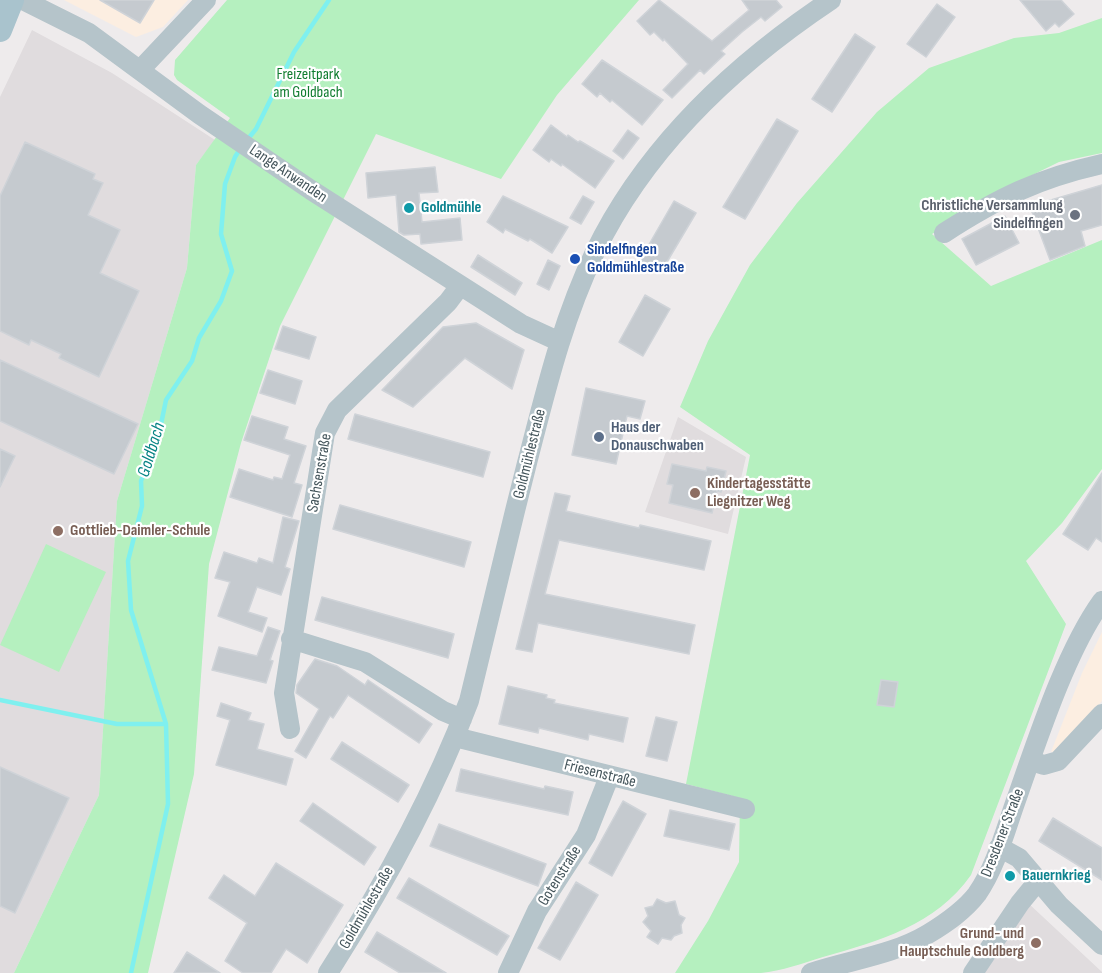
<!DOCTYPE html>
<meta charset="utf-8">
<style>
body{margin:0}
canvas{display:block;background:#eeebec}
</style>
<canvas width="1102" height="973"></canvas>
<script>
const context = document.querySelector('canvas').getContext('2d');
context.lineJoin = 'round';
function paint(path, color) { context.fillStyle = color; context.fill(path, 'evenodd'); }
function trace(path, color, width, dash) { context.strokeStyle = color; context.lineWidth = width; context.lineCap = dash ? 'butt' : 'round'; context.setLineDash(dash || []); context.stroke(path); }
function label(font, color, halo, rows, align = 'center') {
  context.font = font + ' "Sofia Sans Condensed",sans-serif'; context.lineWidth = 4.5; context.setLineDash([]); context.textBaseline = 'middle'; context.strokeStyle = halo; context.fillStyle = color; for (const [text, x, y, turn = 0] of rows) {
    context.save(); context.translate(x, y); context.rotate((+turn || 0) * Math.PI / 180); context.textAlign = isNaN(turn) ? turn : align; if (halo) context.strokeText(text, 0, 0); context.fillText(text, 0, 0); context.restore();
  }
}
paint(new Path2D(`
 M64 0H188L163 27 136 37Z
 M1102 632V701L1060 750 1051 752 1082 673Z`), '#fceee1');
paint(new Path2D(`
 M32 30 112 73 215 140 196 165 187 268 117 501 99 795 14 973H0V97Z
 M678 417 746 457 728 534 645 512Z
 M1027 902 1102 972V973H981Z`), '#e0dcde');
paint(new Path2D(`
 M227 0H639L557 95 501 179 376 134 280 326 241 443 209 564 194 774 148 973H14L99 795 117 501 187 268 196 165 230 118 177 80 174 75 175 60Z
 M1102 18V153L1059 162 1004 189 932 234 991 286 1102 240V469L1062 523 1026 561 1066 624 971 875C936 925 879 941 823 957 804 963 781 971 761 973 733 973 703 973 675 973L708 921 739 862 740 798 686 784 750 455 680 407 708 341 750 265 797 203 877 112 929 68 1014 38 1059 33Z
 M46 544 106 572 59 672 0 645Z`), '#b5f0bf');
trace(new Path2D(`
 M247 140 256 129 294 52 329 0
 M0 700 117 724H166
 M131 973 168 804 166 724 131 610 128 561 142 506 141 481 159 434 166 400 192 361 199 338 221 301 232 271 221 234 225 184 235 157 240 149`), '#7ff0ef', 4.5);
const building = new Path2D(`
 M100 0H154L140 23Z
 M659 0 712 41 749 10 742 0H776L782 7 765 21 761 17 742 32 721 51 725 54 704 74 700 70 672 98 663 90 688 64 664 39 663 41 654 32 650 35 637 21Z
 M1020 0H1061L1074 14 1059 27 1055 23 1046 31Z
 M937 4 955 17 926 57 907 44Z
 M855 34 875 47 832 112 812 99Z
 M602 60 663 100 642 125 612 100 610 102 600 93 597 97 582 84Z
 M777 119 798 131 745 219 723 207Z
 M551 125 567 137 568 135 578 142 580 141 614 161 595 188 562 164 561 166 551 159 549 162 533 150Z
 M628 130 639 138 623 159 613 151Z
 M25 142 95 174 93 179 103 183 88 215 120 230 100 273 139 291 99 377 59 358 61 354 31 340 29 345 0 331V196Z
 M435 167 438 192 419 193 422 222 460 218 462 240 421 244 420 234 404 235 399 232 396 195 368 198 366 173Z
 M1102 185V225L1081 231 1085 246 1050 260 1031 209 1044 205V202Z
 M503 196 568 227 552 253 530 239 528 241 505 229 503 233 487 222Z
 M583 196 594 202 581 224 570 218Z
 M674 201 696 213 661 272 640 260Z
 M1005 216 1019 243 976 265 962 239Z
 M478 255 522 283 515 295 471 267Z
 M548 260 560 266 549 290 537 284Z
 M645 295 670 309 643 356 619 342Z
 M476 323 524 350 512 389 465 358 413 407 382 390 443 327Z
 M283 326 316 337 309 359 275 349Z
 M0 360 138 424 114 474 0 421Z
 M268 370 302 381 295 404 260 393Z
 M586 388 645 401 640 419 627 416 616 464 572 455Z
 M355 414 490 452 483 477 348 439Z
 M252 416 288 427 284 439 306 446 294 483 302 485 292 517 230 497 239 469 273 480 274 477 282 479 290 455 244 440Z
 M0 449 15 456 0 487Z
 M672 464 706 471 707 467 726 471 721 492 717 491 712 513 669 503 673 485 667 484Z
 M1102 473V542L1096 538 1088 550 1063 534Z
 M555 493 570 496 566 511 639 528 640 525 711 541 704 570 559 540 545 594 695 625 689 654 538 623 532 652 516 649Z
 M340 505 471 542 464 567 333 529Z
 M283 517 299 521 285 567 290 569 281 595 257 587 248 612 267 618 262 632 218 616 230 582 215 578 224 552 257 563 259 558 273 563Z
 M322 597 454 634 448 658 315 620Z
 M268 627 280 631 270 660 273 661 266 683 212 670 219 647 257 656Z
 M315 659 337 666 365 685 368 680 432 724 419 743 348 695 333 718 330 716 306 758 295 751 319 709 296 693 297 685Z
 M881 680 898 682 894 707 877 705Z
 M508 686 547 695 546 698 555 700 554 703 628 718 623 742 589 734 588 740 539 728 538 733 499 724Z
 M221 703 251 713 248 720 264 724 257 749 293 759 286 785 216 765 230 720 217 716Z
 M656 717 677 722 667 761 646 756Z
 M342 742 409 785 398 802 331 759Z
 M0 767 69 798 15 913 0 906Z
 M461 769 544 789 545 786 573 792 568 815 456 791Z
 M623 801 646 814 612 876 589 863Z
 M313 803 376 847 364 865 300 821Z
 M670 810 735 824 729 850 664 836Z
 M1053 818 1102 848V880L1039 841Z
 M439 824 546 864 538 886 430 846Z
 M276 863 343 905 307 963 286 949 271 973H243L225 961 247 923 209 898 224 875 255 896Z
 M409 878 509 936 497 955 397 898Z
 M576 882 598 895 560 960 538 948Z
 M657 899 666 903 675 901 679 915 685 918 681 925 682 933 674 936 671 940 662 938 658 944 647 937 651 931 643 922 648 916 645 908 653 906Z
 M377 932 404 948 446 973H400L365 952Z
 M187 952 220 973H174Z`);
paint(building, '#c5cacf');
trace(building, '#cfd3d8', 1.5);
trace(new Path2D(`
 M23 0 89 33 199 114 311 190 521 324 558 341
 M140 70 206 0
 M944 233C998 198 1039 178 1102 164
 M291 639 365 662 443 711 462 719
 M290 729 284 693 325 433 337 410 448 302 460 286
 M455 737 745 809
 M1031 761 1044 765 1058 761 1102 714
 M999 847 1019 858 1059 905 1102 945
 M328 973C383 887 433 796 469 701 488 621 507 542 527 463 546 390 562 321 595 252 646 147 735 64 831 0
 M508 973 537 911 586 835 609 777
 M811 973C850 960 893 955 928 934 946 923 964 911 977 894 995 868 1004 835 1014 806 1036 744 1065 652 1102 601
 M973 973 1020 903 1038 881`), '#b5c4ca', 20);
trace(new Path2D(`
 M0 30 12 0`), '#a9c3cd', 24);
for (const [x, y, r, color] of [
 [409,208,6,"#0f9aa8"],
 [1075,215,6,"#6b7280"],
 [575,259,6,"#1a4fb4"],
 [599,437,6,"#5c6f8a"],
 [695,493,6,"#8d6e63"],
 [58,531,6,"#8d6e63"],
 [1010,876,6,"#0f9aa8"],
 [1036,943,6,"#8d6e63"]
]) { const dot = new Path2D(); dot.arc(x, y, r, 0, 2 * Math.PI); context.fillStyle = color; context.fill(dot); trace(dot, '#fff', 2); }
label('16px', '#117d30', '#fff', [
 ["Freizeitpark",308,75],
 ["am Goldbach",308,93]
]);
label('16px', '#43545a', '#fff', [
 ["Lange Anwanden",288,174,34],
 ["Goldmühlestraße",530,454,-76],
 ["Sachsenstraße",320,473,-80],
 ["Friesenstraße",600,774,14],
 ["Dresdener Straße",1003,833,-69],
 ["Gotenstraße",560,876,-58],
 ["Goldmühlestraße",367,908,-60]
]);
label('bold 16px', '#5b616d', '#fff', [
 ["Christliche Versammlung",1063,206],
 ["Sindelfingen",1063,224]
], 'right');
label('bold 16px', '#0d838f', '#fff', [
 ["Goldmühle",421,208],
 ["Bauernkrieg",1022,876]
], 'left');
label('bold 16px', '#164399', '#fff', [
 ["Sindelfingen",587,250],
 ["Goldmühlestraße",587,268]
], 'left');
label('bold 16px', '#4e5e75', '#fff', [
 ["Haus der",611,428],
 ["Donauschwaben",611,446]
], 'left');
label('bold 16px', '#785e54', '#fff', [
 ["Kindertagesstätte",707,484],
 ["Liegnitzer Weg",707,502],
 ["Gottlieb-Daimler-Schule",70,531],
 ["Grund- und",1024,934,"right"],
 ["Hauptschule Goldberg",1024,952,"right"]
], 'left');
label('italic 18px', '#078484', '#fff', [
 ["Goldbach",152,450,-73]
]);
</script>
